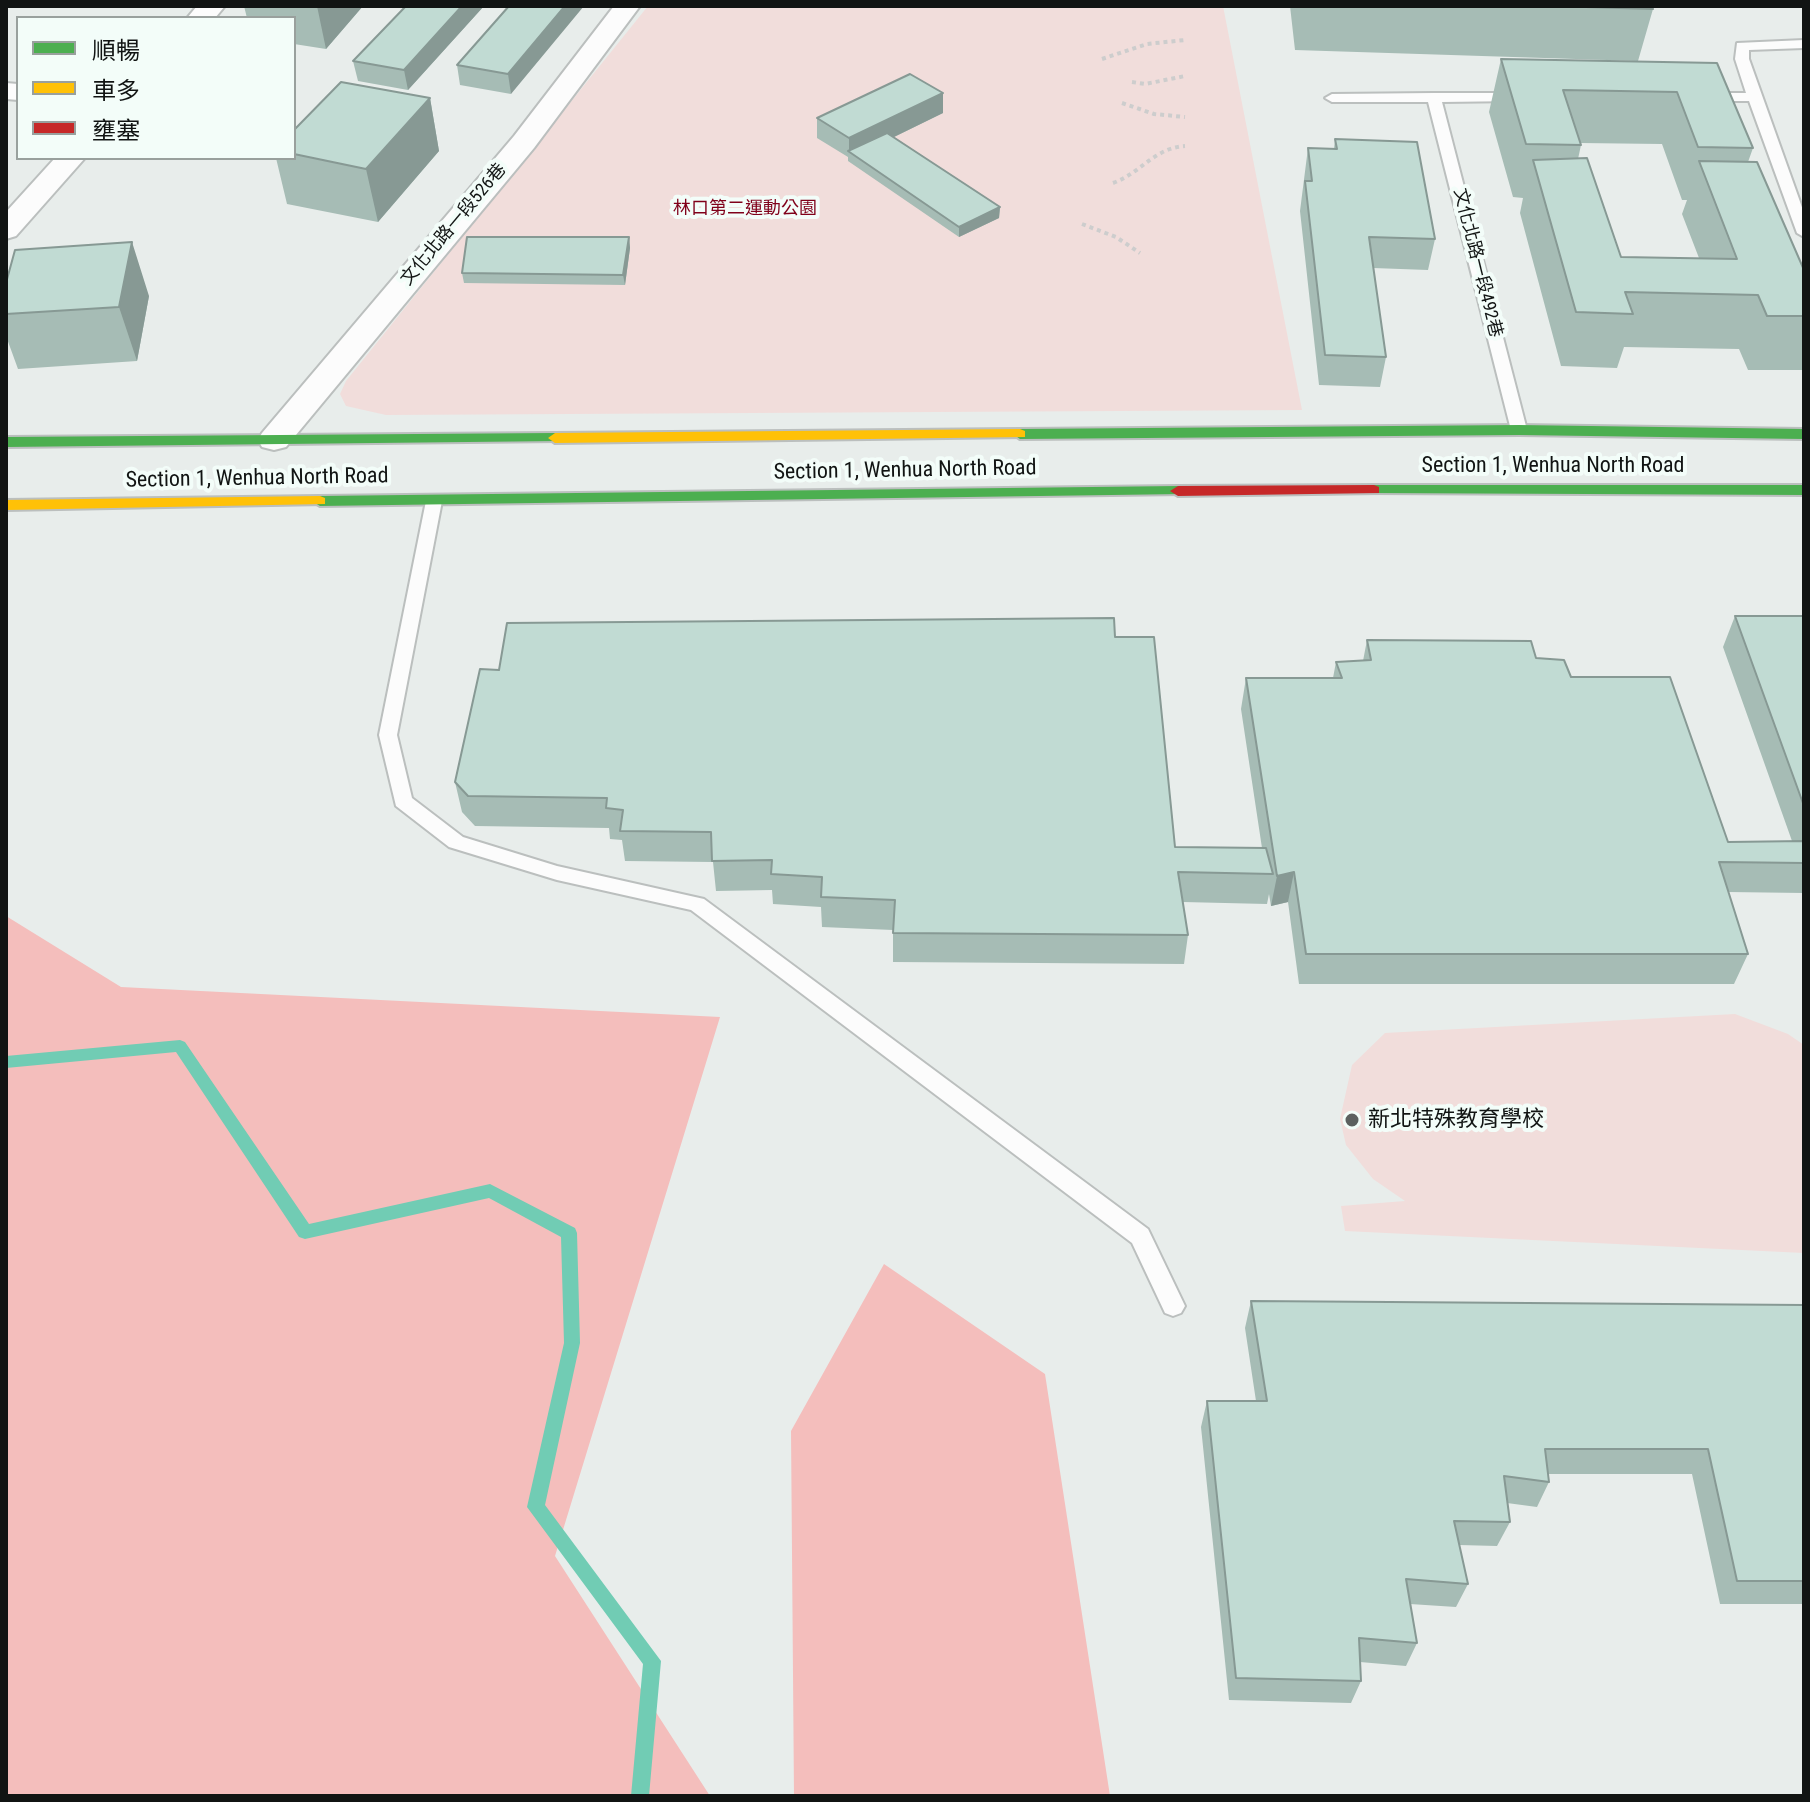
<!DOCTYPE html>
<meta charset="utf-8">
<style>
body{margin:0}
#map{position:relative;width:1810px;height:1802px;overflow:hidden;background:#e8edeb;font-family:"Roboto Condensed","Noto Sans TC",sans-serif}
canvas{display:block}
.frame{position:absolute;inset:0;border:8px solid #111413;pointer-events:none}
.legend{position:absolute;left:16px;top:16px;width:280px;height:144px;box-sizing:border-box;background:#f3fdf9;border:2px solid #99a09d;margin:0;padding:10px 14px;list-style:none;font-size:24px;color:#111413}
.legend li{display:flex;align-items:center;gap:16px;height:40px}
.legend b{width:40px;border:2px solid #99a09d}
</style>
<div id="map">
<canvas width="1810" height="1802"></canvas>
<div class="frame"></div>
<ul class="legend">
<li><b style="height:10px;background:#4caf50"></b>順暢</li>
<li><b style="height:10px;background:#ffc107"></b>車多</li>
<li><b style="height:10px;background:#c62828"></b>壅塞</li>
</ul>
</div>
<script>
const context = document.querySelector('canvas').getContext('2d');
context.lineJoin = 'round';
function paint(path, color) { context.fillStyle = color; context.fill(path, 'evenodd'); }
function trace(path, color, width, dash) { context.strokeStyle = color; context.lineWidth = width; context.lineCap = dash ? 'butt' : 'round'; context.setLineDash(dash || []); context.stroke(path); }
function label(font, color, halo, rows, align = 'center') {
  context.font = font + ' "Roboto Condensed","Noto Sans TC",sans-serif'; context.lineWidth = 8; context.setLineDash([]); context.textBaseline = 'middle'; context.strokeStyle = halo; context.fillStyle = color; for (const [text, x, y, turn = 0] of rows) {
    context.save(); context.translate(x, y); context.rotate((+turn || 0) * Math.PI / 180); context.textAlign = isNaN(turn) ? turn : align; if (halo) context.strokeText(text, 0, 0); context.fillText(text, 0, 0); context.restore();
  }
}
paint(new Path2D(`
 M648 6H1223L1302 410 386 415 346 406 340 394 346 381Z
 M1735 1014 1788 1034 1804 1045V1253L1345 1231 1341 1206 1405 1201 1373 1179 1346 1145 1340 1119 1352 1065 1385 1033Z`), '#f1dddb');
paint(new Path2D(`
 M6 916 121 987 720 1017 555 1556 710 1796H6Z
 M884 1264 1045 1374 1110 1796H794L791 1431Z`), '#f4bebc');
paint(new Path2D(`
 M180 1040 185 1042 309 1224 490 1184 575 1228 577 1233 580 1343 545 1505 661 1661 649 1796H631L643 1664 527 1507 564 1343 561 1237 489 1198 305 1239 299 1237 176 1052 6 1068V1056Z`), '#71ccb4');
const lane = new Path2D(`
 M1804 40V48L1749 50V59L1804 213V237L1797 233 1749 101H1707L1700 97 1707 93H1746L1735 59 1737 43Z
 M1434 93H1519L1526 97 1519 101 1442 102 1527 430 1519 435 1511 430 1428 102H1332L1325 98 1332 94Z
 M434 496 442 501 397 735 412 798 463 837 557 866 704 899 1148 1229 1185 1306 1181 1313 1173 1316 1165 1313 1132 1243 691 910 557 880 449 847 396 806 379 735 426 501Z`);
const street = new Path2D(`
 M197 6H225L215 18H187Z
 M614 6H640L534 148 286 447 274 450 262 447 258 440 262 433 514 136Z
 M6 83 18 84V100L6 99Z
 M55 158H85L16 236 6 239V212Z`);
const fast = new Path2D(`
 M1519 425 1804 429V439L1519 435 1020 439 1013 434 1020 429Z
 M555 433 562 438 560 441 6 447V437Z
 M1374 485H1804V495L1369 493V487Z
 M1178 486 1186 491 1183 494 320 506 312 501 320 496Z`);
const slow = new Path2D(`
 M1020 429 1025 431V437L555 443 548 438 555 433Z
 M320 496 325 498V504L6 510V500Z`);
const jam = new Path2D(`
 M1374 485 1379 487V493L1178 496 1170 491 1178 486Z`);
trace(lane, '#bbbfbe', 4);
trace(street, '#bbbfbe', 4);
trace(fast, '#bbbfbe', 4);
trace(slow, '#bbbfbe', 4);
trace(jam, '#bbbfbe', 4);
trace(new Path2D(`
 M1102 59 1147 44 1185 40
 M1132 82 1145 84 1185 76
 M1122 103 1154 114 1185 117
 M1113 183C1141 173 1154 148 1185 146
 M1082 224 1116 237 1140 253`), '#cdcdcd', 4, [4, 4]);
paint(lane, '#fcfcfc');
paint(street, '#fcfcfc');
paint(fast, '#4caf50');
paint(slow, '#ffc107');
paint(jam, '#c62828');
paint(new Path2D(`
 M244 6H363L326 49 294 44V18H247Z
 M484 6 408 90 358 81 353 61Z
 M509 6 511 94 460 85 457 65Z
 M1290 6H1652L1653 9 1638 61 1295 50Z
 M1501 59 1717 63 1753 148 1748 162 1804 270 1803 370H1748L1739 349 1624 347 1617 368 1561 366 1520 213 1523 198 1513 197 1489 112ZM1580 143 1662 144 1682 200H1687L1682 214 1699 258 1621 257 1578 159 1581 145Z
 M943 93V113L894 137 1000 207 999 218 959 237 848 161V157L817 138V118Z
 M430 98 439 151 378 222 287 204 276 158H294V130Z
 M1335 139 1435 239 1428 270 1373 268 1386 357 1380 387 1319 385 1300 211 1308 148 1334 149Z
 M629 237 630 248 625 285 464 283 462 273Z
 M6 283 149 296 137 361 18 369 6 336Z
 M1735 616H1804V893L1728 892 1748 954 1734 984H1299L1288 902 1271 906 1269 894 1267 904 1183 902 1188 935 1184 964 893 962V930L822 927 821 907 773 904 772 890 716 891 713 862 625 861 622 840 610 839 609 828 475 826 462 812 455 782 499 670 1115 637 1175 847 1262 848 1241 709 1246 678H1333L1336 662 1363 661 1367 640 1536 658 1571 677 1728 842 1792 841 1723 647Z
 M1251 1301 1804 1305V1604H1720L1692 1474H1548L1549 1482 1537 1507 1507 1503 1510 1522 1497 1546 1459 1545 1468 1584 1456 1607 1410 1604 1417 1643 1406 1666 1360 1662 1361 1681 1351 1703 1229 1700 1201 1427 1207 1401H1256L1245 1328Z`), '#a6bcb5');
paint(new Path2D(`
 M317 6H363L326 49Z
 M462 6H484L408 90 404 70Z
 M565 6H584L511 94 508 74Z
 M943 93V113L855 156 849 152V138Z
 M430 98 439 151 378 222 366 169Z
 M1000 207 999 218 959 237V227Z
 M629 237 630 248 625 285 623 275Z
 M132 242 149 296 137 361 119 307Z
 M1294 872 1288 902 1271 906 1277 876Z`), '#879994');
const building = new Path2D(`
 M406 6H462L404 70 353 61Z
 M509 6H565L508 74 457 65Z
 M1552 6H1652L1653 9Z
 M1501 59 1717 63 1753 148 1698 147 1677 92 1563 90 1581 145 1526 144Z
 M910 74 943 93 849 138 817 118Z
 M341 82 430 98 366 169 294 154V130Z
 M887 133 1000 207 959 227 848 151Z
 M1335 139 1417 142 1435 239 1369 237 1386 357 1325 355 1305 181H1312L1308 148 1337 149Z
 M1587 158 1621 257 1737 259 1699 161 1757 162 1804 270V316H1767L1758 295 1625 292 1633 314 1576 312 1533 160Z
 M467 237H629L623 275 462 273Z
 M132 242 119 307 6 314V283L15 250Z
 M1735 616H1804V806Z
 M1114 618 1115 637H1154L1175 847 1266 848 1273 874 1178 872 1188 935 893 933 895 900 821 897 822 877 771 874 772 860 712 861 711 832 620 831 623 810 606 808 607 798 468 796 455 782 480 669 499 670 507 623Z
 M1367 640 1531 641 1536 658 1564 660 1571 677H1670L1728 842 1804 841V863L1719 862 1748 954H1306L1294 872 1277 876 1246 678H1342L1336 662 1371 660Z
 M1251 1301 1804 1305V1581H1737L1708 1449H1545L1549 1482 1504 1476 1510 1522 1454 1521 1468 1584 1406 1579 1417 1643 1359 1638 1361 1681 1236 1678 1207 1401H1267Z`);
paint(building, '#c1dbd3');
trace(building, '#879994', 2);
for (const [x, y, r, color] of [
 [1352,1120,8,"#5c605f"]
]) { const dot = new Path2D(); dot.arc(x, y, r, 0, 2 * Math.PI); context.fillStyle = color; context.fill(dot); trace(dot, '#f3fdf9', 3); }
label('18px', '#80011a', '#f3fdf9', [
 ["林口第二運動公園",745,209]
]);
label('18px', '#111413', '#f3fdf9', [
 ["文化北路一段526巷",454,225,-50],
 ["文化北路一段492巷",1477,263,76]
]);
label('22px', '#111413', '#f3fdf9', [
 ["Section 1, Wenhua North Road",1553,466],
 ["Section 1, Wenhua North Road",905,471,-1],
 ["Section 1, Wenhua North Road",257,479,-1]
]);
label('22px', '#111413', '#f3fdf9', [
 ["新北特殊教育學校",1368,1120]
], 'left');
</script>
